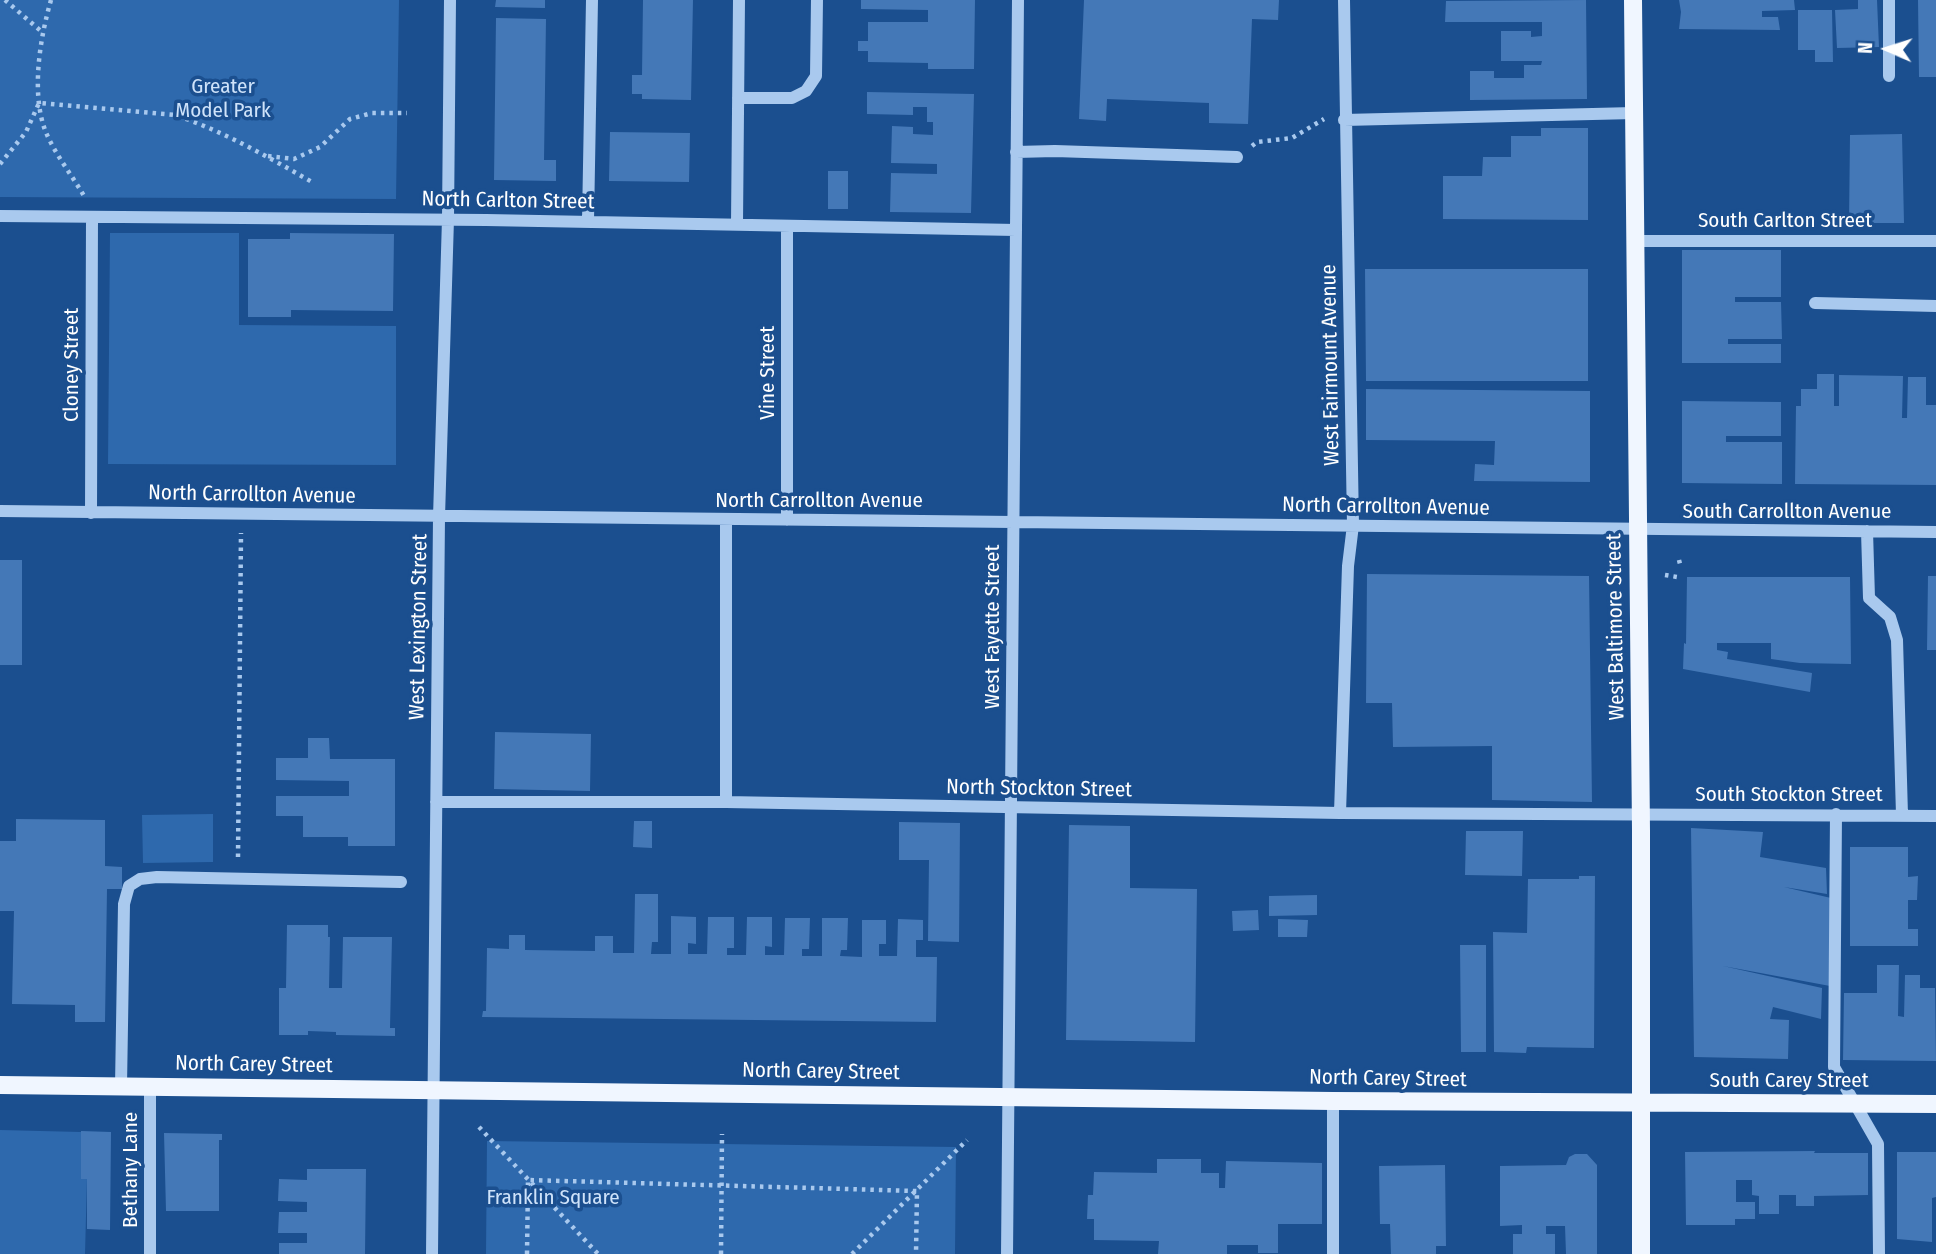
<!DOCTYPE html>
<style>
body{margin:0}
#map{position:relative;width:1936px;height:1254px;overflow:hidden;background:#1b4f8f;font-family:"Fira Sans Condensed",sans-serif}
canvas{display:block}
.north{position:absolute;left:1852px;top:14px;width:70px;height:70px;-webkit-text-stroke:5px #1b4f8f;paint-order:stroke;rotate:273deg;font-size:19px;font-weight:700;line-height:28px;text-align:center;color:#fff}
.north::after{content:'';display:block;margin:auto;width:24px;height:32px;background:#fff;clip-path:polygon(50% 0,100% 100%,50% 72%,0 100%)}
</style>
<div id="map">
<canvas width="1936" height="1254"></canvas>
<div class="north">N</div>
</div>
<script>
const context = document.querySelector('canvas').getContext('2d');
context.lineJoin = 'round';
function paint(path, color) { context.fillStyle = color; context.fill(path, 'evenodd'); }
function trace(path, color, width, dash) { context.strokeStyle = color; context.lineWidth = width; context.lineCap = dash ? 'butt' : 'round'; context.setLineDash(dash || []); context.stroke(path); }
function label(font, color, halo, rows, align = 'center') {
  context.font = font + ' "Fira Sans Condensed",sans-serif'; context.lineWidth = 7; context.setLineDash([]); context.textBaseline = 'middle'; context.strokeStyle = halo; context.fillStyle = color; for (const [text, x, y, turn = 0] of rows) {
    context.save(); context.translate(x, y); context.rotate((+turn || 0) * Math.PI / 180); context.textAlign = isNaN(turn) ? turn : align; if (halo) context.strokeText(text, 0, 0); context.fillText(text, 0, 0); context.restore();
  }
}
paint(new Path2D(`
 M0 0H399L396 199 0 197Z
 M110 233H239V325L396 326V465L108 464Z
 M213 814V862L143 863 142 815Z
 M0 1130 81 1132V1179H87L85 1254H0Z
 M487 1141 956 1147 955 1254H486Z`), '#2e69ad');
paint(new Path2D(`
 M496 0H545V8L495 7Z
 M643 0H693L691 100 642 99V94H632V75H642Z
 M861 0H975L974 69H928V63L868 62V51H858V41H868V22H928V10L861 9Z
 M1084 0H1279L1278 20 1252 19 1248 124 1209 123V103L1107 99 1106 121 1079 119Z
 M1586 0 1587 99 1470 100V71H1494V78H1524V65H1541L1542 61H1501V31H1531V37L1542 36V22H1445L1446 1Z
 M1679 0H1794L1795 10 1762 11V17H1778L1780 30 1679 29 1681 12Z
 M1858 0H1877L1879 47 1837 48 1835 10 1858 9Z
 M1918 0H1936V77H1919Z
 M1798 10H1832L1833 62H1815V50H1798Z
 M496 18 546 19 544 160H556V181L494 180Z
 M867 92 974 94 971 213 890 212 891 173 937 174V164L891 163 892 126 913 127V134L933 135V122H927V107H913V115L867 114Z
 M1541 128H1588V220L1443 219V176H1482L1483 157H1511V136H1541Z
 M610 132 690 133 689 182 609 181Z
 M1902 134 1904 223H1849L1850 135Z
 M828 171H848V209H828Z
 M290 233 394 234 393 311 291 310V317H248V239H290Z
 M1682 250H1781V297H1735V302H1781L1782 339H1728V344H1781V363H1682Z
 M1365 269H1588V381H1366Z
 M1817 374H1834V406H1839V375L1903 376 1902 418H1907L1908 377H1926V405H1936V485L1795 484 1796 406H1801V389H1817Z
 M1366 389 1590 391V482L1474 481 1475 464 1494 465 1495 441 1366 440Z
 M1682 401 1781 402V436H1726V442H1782V484L1682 483Z
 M0 560H22V665H0Z
 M1367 574 1589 576 1592 802 1492 800V746L1393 747 1392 703H1366Z
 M1928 576H1936V650H1927Z
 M1687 577H1850L1851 664 1800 663 1771 659V643H1717V650L1728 652 1727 659 1812 673 1810 692 1683 669 1684 643 1686 644Z
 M495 732 591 734 590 791 494 789Z
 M308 738H329L330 759H395V846H348V837H303V816H276V796H349V781L276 780V758H308Z
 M16 819 105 820V866L122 867V889H107L105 1022H75V1005L12 1004 14 911H0V841H16Z
 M634 821H652V848L633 847Z
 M899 822 960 823 959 942 928 941 929 860H899Z
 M1069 825 1130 826V888L1197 889 1195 1042 1066 1040Z
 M1691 828 1763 832 1760 857 1826 868 1827 894 1784 887 1831 898 1830 986 1723 966 1822 988 1821 1019 1773 1007 1770 1019 1789 1020 1788 1059 1694 1057Z
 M1466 831H1523L1522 876 1465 875Z
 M1850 847H1908V877L1918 876 1917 900H1908V929H1918V946H1850Z
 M1579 876H1595L1594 1048 1527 1047 1526 1053 1494 1052 1493 932 1527 933 1528 879H1579Z
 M635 894H658V942H652L651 954H671V916L696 917V944L688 943V954H707L708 917H734V948H727V955H746L747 917H772V947L765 946V955H784L785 918H810L809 949H802V956H822V918H848L847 950H841L840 956 862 957V920H886V944H879V956H897L898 919 923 920V940H916V957H937L936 1022 482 1017 483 1011H486L487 948 509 949V935H525V950L595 951V936H613V953H634Z
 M1317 895V915L1269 916V896Z
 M1258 910 1259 930 1233 931 1232 911Z
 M1278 919 1308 920 1307 937H1278Z
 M287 925H328V937H330L329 988H342L343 937H392L390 1028H395V1036L336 1035V1032L308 1031V1035H279V988H286Z
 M1460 945H1486V1052H1461Z
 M1877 965H1899L1898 1016 1904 1017 1905 975H1920V988H1935L1936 1061 1843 1060 1844 993H1877Z
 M81 1131 111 1132 110 1230 87 1229V1179H81Z
 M164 1133 222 1134V1140H219V1211H166Z
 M1815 1151 1814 1153H1868V1195L1814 1196V1206H1796V1195H1779V1214H1759V1196L1752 1195V1180H1736V1202H1755V1219H1735V1225H1686L1685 1152Z
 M1897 1152H1936V1197L1932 1198V1242L1897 1239Z
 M1575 1154H1587L1597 1165V1254H1566L1565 1226H1546V1234H1555V1254H1513V1234H1522V1225L1500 1226V1166L1566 1165 1569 1157Z
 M1157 1159H1201V1173H1219V1188H1225L1226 1161 1322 1163V1224H1278V1253H1258V1245H1227V1254H1158L1159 1241 1094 1240V1219H1087L1088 1195H1093L1094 1172 1157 1173Z
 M1445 1165 1446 1246H1436V1254H1391L1390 1224H1380L1379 1166Z
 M307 1169H366L365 1254H279V1243H307V1233H278L279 1212H307V1202L278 1201 279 1179 307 1180Z`), '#4478b7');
trace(new Path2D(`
 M5 0 42 32
 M51 0C40 38 31 92 45 130 54 153 72 175 84 196
 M1252 146 1257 142 1292 138 1324 119
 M268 156 294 159 320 147 350 119 372 113H407
 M0 164 26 132 39 103 175 115C223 131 268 157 312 182
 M1679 560 1681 568
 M1665 575 1677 577
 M238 857 241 533
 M479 1127 598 1254
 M527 1254 528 1180 917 1191 916 1254
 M721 1254 722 1134
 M852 1254 967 1140`), '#a9c9ee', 4.5, [3.5, 5]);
trace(new Path2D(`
 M1889 0V76
 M738 98H792L806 91 816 76 817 0
 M1344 120 1634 113
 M1016 152 1055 151 1237 157
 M0 216 486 220 1016 230
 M588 221 592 0
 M737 224 739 0
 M1635 241H1936
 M1815 303 1936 306
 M0 511 1936 532
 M91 513 92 217
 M787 520V227
 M1867 531 1869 598 1890 617 1897 640 1902 815
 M436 802H726L1340 813 1936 816
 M726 802V520
 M1340 813 1348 566 1353 525 1344 0
 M1836 814 1834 1067 1878 1144 1879 1254
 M121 1086 124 904 129 886 140 879 157 877 401 882
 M150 1254V1087
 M432 1254 439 517 448 219 450 0
 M1007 1254 1018 0
 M1333 1254V1101`), '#a9c9ee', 12);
trace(new Path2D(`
 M1633 0 1641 830V1254
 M0 1085 1333 1101 1936 1104`), '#f0f6ff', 18);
label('21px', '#cfe3fa', '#1b4f8f', [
 ["Greater",223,87],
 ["Model Park",223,111],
 ["Franklin Square",553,1198]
]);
label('21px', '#fff', '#1b4f8f', [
 ["North Carlton Street",508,201,1],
 ["South Carlton Street",1785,221],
 ["Cloney Street",72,365,-90],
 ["West Fairmount Avenue",1331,365,-91],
 ["Vine Street",768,373,-90],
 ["North Carrollton Avenue",252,495,1],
 ["North Carrollton Avenue",819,501],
 ["North Carrollton Avenue",1386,507,1],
 ["South Carrollton Avenue",1787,512],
 ["West Lexington Street",419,627,-89],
 ["West Fayette Street",993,627,-90],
 ["West Baltimore Street",1616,627,-91],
 ["North Stockton Street",1039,789,1],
 ["South Stockton Street",1789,795],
 ["North Carey Street",254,1065,1],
 ["North Carey Street",821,1072,1],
 ["North Carey Street",1388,1079,1],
 ["South Carey Street",1789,1081],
 ["Bethany Lane",131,1170,-90]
]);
</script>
